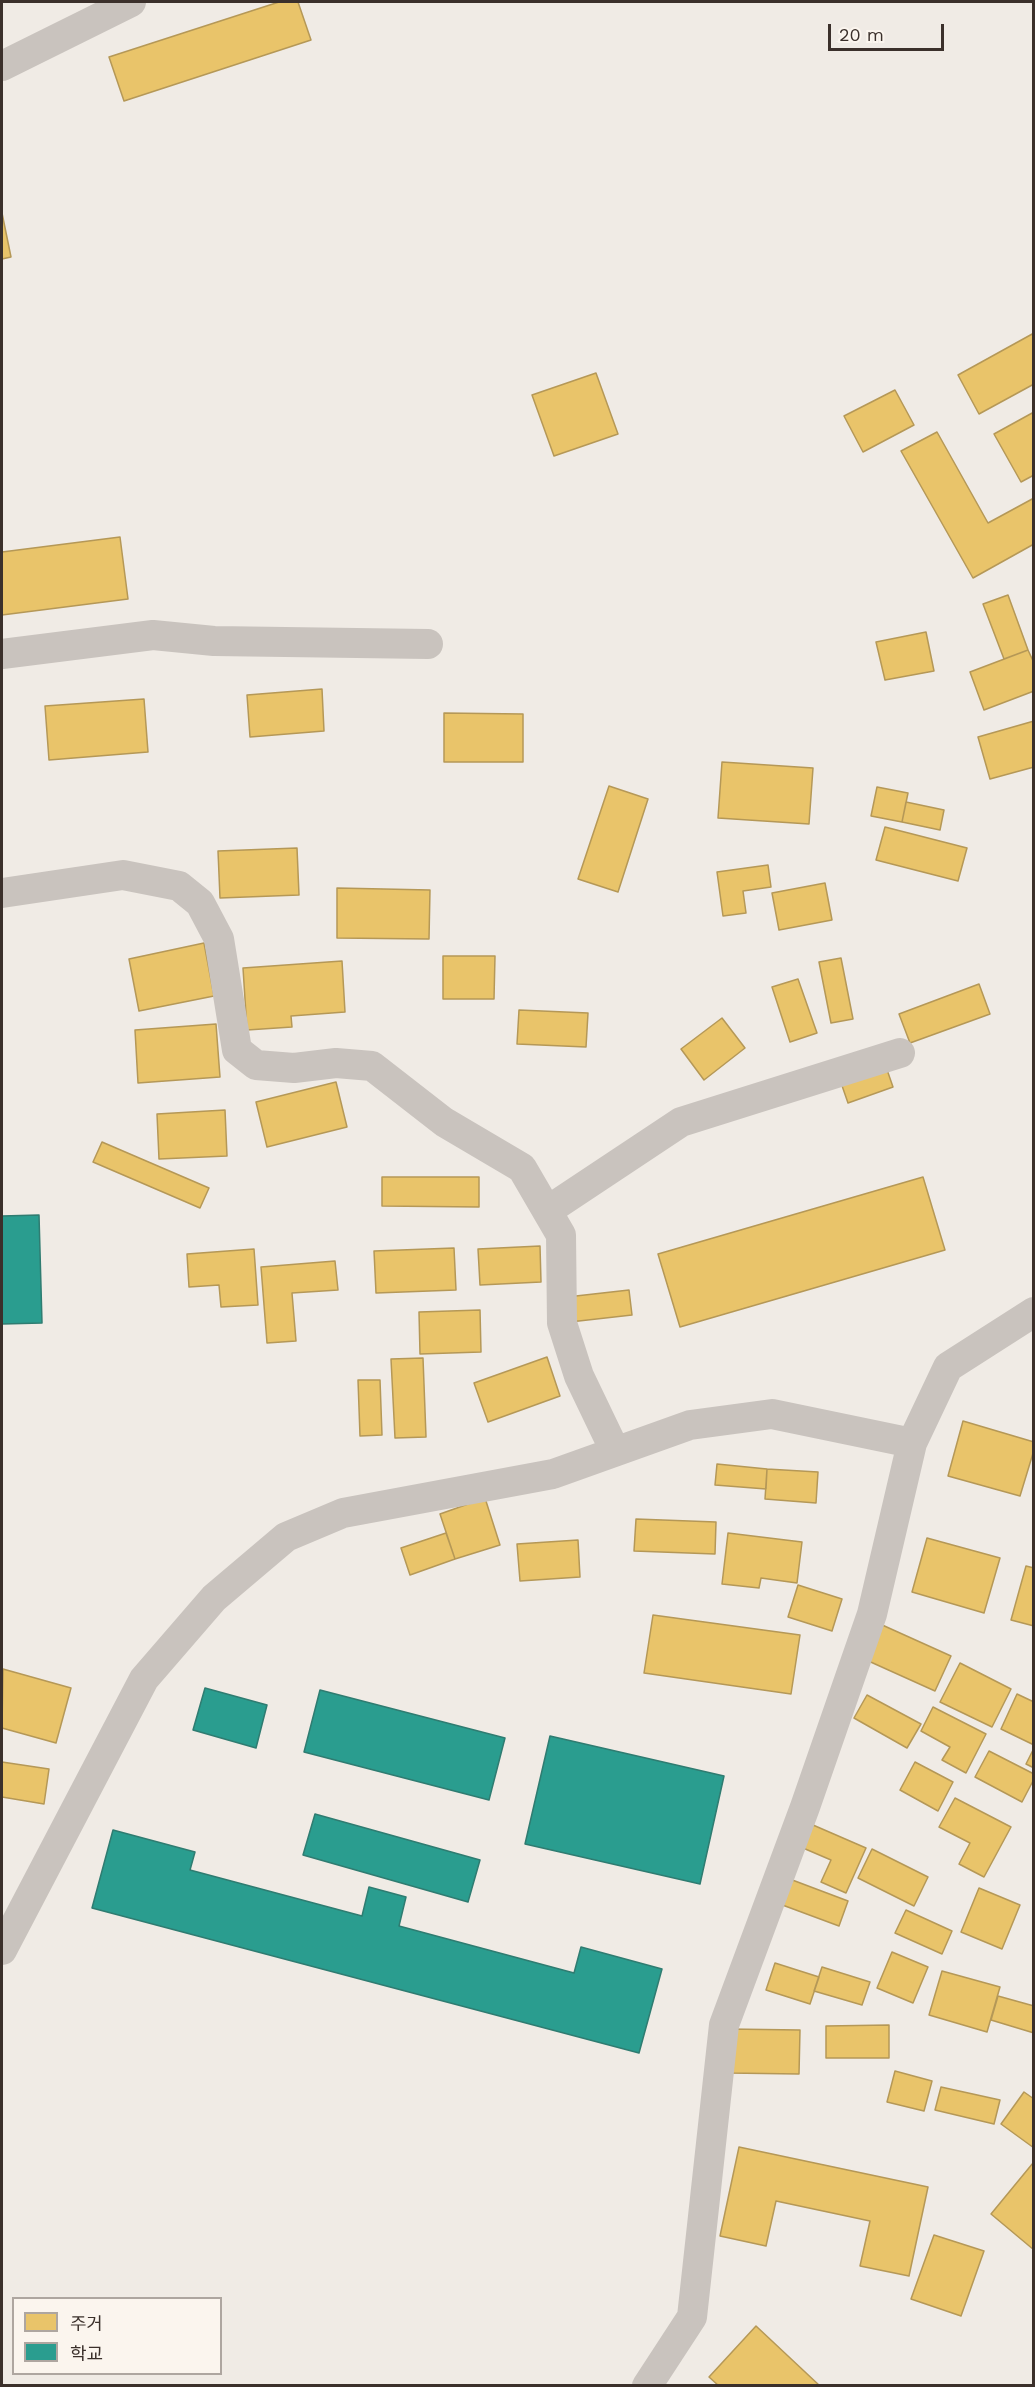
<!DOCTYPE html>
<meta charset="utf-8">
<style>
body{margin:0}
#map{position:relative;width:1035px;height:2387px;overflow:hidden;background:#f0ebe5;font-family:"Work Sans","Noto Sans KR",sans-serif}
canvas{display:block}
.frame{position:absolute;inset:0;border:3px solid #3b302b;pointer-events:none}
.legend{position:absolute;left:12px;top:2297px;width:210px;height:78px;box-sizing:border-box;background:#fbf5ee;border:2px solid #aea6a0;margin:0;padding:8px 10px;list-style:none;font-size:18px;color:#3b302b}
.legend li{display:flex;align-items:center;gap:12px;height:30px}
.legend b{width:30px;border:2px solid #aea6a0}
.scale{position:absolute;left:828px;top:24px;width:116px;height:27px;box-sizing:border-box;border:3px solid #3b302b;border-top:0;padding-left:8px;font-size:18px;line-height:21px;white-space:nowrap;color:#3b302b;-webkit-text-stroke:4px #fbf5ee;paint-order:stroke}
</style>
<div id="map">
<canvas width="1035" height="2387"></canvas>
<div class="frame"></div>
<ul class="legend">
<li><b style="height:16px;background:#e9c46a"></b>주거</li>
<li><b style="height:16px;background:#2a9d8f"></b>학교</li>
</ul>
<div class="scale">20 m</div>
</div>
<script>
const context = document.querySelector('canvas').getContext('2d');
context.lineJoin = 'round';
function paint(path, color) { context.fillStyle = color; context.fill(path, 'evenodd'); }
function trace(path, color, width, dash) { context.strokeStyle = color; context.lineWidth = width; context.lineCap = dash ? 'butt' : 'round'; context.setLineDash(dash || []); context.stroke(path); }
const homes = new Path2D(`
 M279 2H298L311 40 124 101 109 57Z
 M2 213 11 257 2 259Z
 M1034 333V384L979 414 958 375Z
 M596 373 618 434 554 456 532 395Z
 M895 390 914 425 863 452 844 416Z
 M1034 412V475L1021 482 994 434Z
 M937 432 988 523 1034 498V544L973 578 901 451Z
 M120 537 128 599 2 615V552Z
 M1008 595 1028 650 1004 659 983 604Z
 M926 632 934 671 885 680 876 642Z
 M1028 650 1034 663V691L984 710 970 672Z
 M322 689 324 731 250 737 247 695Z
 M144 699 148 752 49 760 45 706Z
 M444 713 523 714V762H444Z
 M1034 721V767L990 779 978 737Z
 M722 762 813 768 809 824 718 818Z
 M609 786 648 799 618 892 578 879Z
 M877 787 908 793 902 822 871 816Z
 M906 802 944 810 940 830 902 822Z
 M885 827 967 848 958 881 876 860Z
 M297 848 299 895 220 898 218 851Z
 M768 865 771 887 743 891 746 913 723 916 717 872Z
 M825 883 832 920 779 930 772 893Z
 M337 888 430 890 429 939 337 938Z
 M204 943 214 996 139 1011 129 959Z
 M443 956H495L494 999H443Z
 M841 958 853 1019 831 1023 819 962Z
 M342 961 345 1012 291 1016 292 1027 247 1030 243 968Z
 M798 979 817 1033 790 1042 772 987Z
 M979 984 990 1014 910 1043 899 1014Z
 M519 1010 588 1013 586 1047 517 1044Z
 M722 1018 745 1048 704 1080 681 1049Z
 M216 1024 220 1077 138 1083 135 1030Z
 M884 1061 893 1087 848 1103 839 1077Z
 M336 1082 347 1127 267 1147 256 1102Z
 M225 1110 227 1156 159 1159 157 1114Z
 M102 1142 209 1188 200 1208 93 1162Z
 M382 1177H479V1207L382 1206Z
 M923 1177 945 1250 680 1327 658 1254Z
 M540 1246 541 1282 480 1285 478 1249Z
 M454 1248 456 1290 376 1293 374 1251Z
 M254 1249 258 1305 221 1307 219 1285 189 1287 187 1254Z
 M335 1261 338 1290 292 1293 296 1341 267 1343 261 1267Z
 M629 1290 632 1315 570 1322 567 1297Z
 M480 1310 481 1352 420 1354 419 1312Z
 M547 1357 560 1396 488 1422 474 1383Z
 M423 1358 426 1437 395 1438 391 1359Z
 M358 1380H380L382 1435 360 1436Z
 M963 1421 1034 1442V1450L1020 1496 948 1476Z
 M717 1464 767 1469 766 1489 715 1485Z
 M767 1469 818 1472 816 1503 765 1499Z
 M485 1498 500 1545 455 1559 440 1514Z
 M636 1519 716 1522 715 1554 634 1551Z
 M446 1533 455 1559 410 1575 401 1548Z
 M728 1533 802 1542 797 1583 761 1578 759 1588 722 1584Z
 M927 1538 1000 1558 984 1613 912 1592Z
 M578 1540 580 1577 520 1581 517 1544Z
 M1026 1566 1034 1568V1626L1011 1620Z
 M798 1585 842 1599 832 1631 788 1617Z
 M653 1615 800 1635 791 1694 644 1673Z
 M880 1624 951 1656 935 1691 864 1659Z
 M960 1663 1011 1689 992 1727 940 1702Z
 M3 1669 71 1688 56 1743 2 1728Z
 M1017 1694 1034 1702V1745L1001 1729Z
 M867 1695 921 1724 907 1748 854 1718Z
 M933 1707 986 1734 966 1773 942 1760 950 1747 921 1731Z
 M1034 1748V1768L1026 1764Z
 M989 1751 1034 1774V1779L1022 1802 975 1777Z
 M2 1762 49 1769 44 1804 2 1797Z
 M915 1762 953 1782 938 1811 900 1790Z
 M955 1798 1011 1827 984 1877 959 1864 970 1843 939 1827Z
 M813 1825 866 1848 846 1893 821 1882 831 1860 803 1848Z
 M872 1849 928 1877 914 1906 858 1878Z
 M787 1878 848 1901 839 1926 777 1903Z
 M979 1888 1020 1905 1002 1949 961 1932Z
 M906 1910 952 1931 942 1954 895 1933Z
 M892 1952 928 1967 913 2003 877 1988Z
 M775 1963 819 1977 810 2004 766 1990Z
 M822 1967 870 1982 862 2005 814 1991Z
 M942 1971 1000 1987 987 2032 929 2015Z
 M998 1996 1034 2006V2033L991 2020Z
 M889 2025V2058H826V2026Z
 M728 2029 800 2030 799 2074 728 2073Z
 M895 2071 932 2081 924 2111 887 2102Z
 M941 2087 1000 2100 994 2124 935 2110Z
 M1024 2092 1034 2099V2148L1001 2124Z
 M739 2147 928 2187 909 2276 860 2266 870 2221 776 2201 766 2246 720 2236Z
 M1033 2163 1034 2164V2250L991 2214Z
 M934 2235 984 2251 961 2316 911 2299Z
 M756 2326 820 2386H719L709 2377Z`);
paint(homes, '#e9c46a');
trace(homes, '#b59857', 1.5);
const schools = new Path2D(`
 M39 1215 42 1323 2 1324V1216Z
 M205 1688 267 1705 256 1748 193 1730Z
 M320 1690 505 1738 489 1800 304 1752Z
 M550 1736 724 1776 700 1884 525 1844Z
 M315 1814 480 1860 468 1902 303 1855Z
 M113 1830 195 1852 190 1870 362 1916 369 1887 406 1897 399 1926 574 1973 581 1947 662 1969 639 2053 92 1908Z`);
paint(schools, '#2a9d8f');
trace(schools, '#2f7c71', 1.5);
trace(new Path2D(`
 M2 66 131 2
 M2 654 153 635 214 641 428 644
 M2 893 123 875 179 886 200 903 219 939 237 1050 256 1065 294 1068 336 1063 372 1066 444 1122 522 1168 561 1235 562 1323 579 1376 615 1451
 M547 1211 681 1122 900 1053
 M2 1950 144 1679 214 1598 286 1537 343 1513 553 1474 690 1425 772 1414 912 1443
 M647 2386 692 2317 724 2025 805 1807 872 1614 912 1443 948 1367 1034 1312`), '#c9c3be', 30);
</script>
